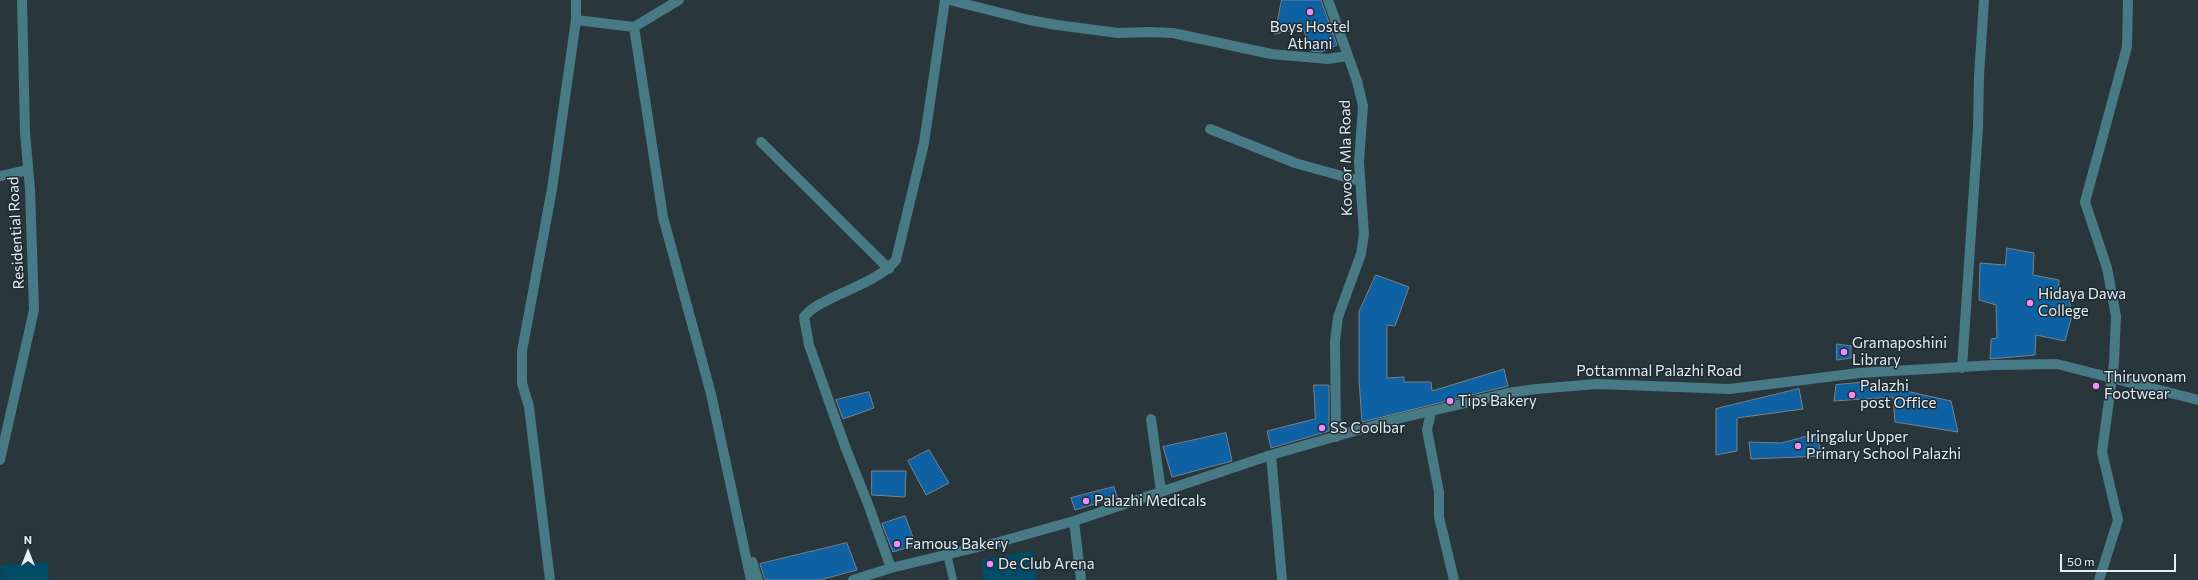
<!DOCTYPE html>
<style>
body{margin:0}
#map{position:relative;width:2198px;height:580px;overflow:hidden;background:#29363c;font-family:Commissioner,sans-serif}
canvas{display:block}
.north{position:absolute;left:8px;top:532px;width:40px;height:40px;-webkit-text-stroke:3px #1f2b32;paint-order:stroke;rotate:0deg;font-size:11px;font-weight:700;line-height:16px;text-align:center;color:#e6eef2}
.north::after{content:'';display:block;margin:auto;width:14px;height:18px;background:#e6eef2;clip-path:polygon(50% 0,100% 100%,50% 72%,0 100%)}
.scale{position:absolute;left:2060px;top:554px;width:116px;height:18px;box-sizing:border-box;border:2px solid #e6eef2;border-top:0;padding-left:5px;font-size:12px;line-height:14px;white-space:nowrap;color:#e6eef2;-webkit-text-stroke:3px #1f2b32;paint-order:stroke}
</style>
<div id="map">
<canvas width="2198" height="580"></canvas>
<div class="north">N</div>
<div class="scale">50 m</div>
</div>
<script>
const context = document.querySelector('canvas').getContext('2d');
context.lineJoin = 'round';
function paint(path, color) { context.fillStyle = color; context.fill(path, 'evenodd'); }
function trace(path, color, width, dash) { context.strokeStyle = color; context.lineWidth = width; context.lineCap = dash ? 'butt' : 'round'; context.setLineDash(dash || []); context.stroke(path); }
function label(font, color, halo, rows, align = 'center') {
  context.font = font + ' Commissioner,sans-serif'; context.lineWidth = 3; context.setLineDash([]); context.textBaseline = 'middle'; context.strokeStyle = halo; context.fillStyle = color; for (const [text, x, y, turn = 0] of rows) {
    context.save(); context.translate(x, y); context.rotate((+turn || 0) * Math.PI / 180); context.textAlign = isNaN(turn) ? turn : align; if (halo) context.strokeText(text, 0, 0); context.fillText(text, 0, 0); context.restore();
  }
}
paint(new Path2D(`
 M1034 551 1037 580H983L982 559Z
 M48 562 49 580H1V565Z`), '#004b65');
const building = new Path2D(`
 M1282 0H1321L1337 45 1321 52 1311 51 1303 28 1275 34Z
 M2007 248 2034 253 2033 275 2059 280 2058 299 2070 300 2071 319 2065 341 2036 335 2035 355 1990 359 1991 339 1997 338 1996 305 1979 300 1980 263 2005 265Z
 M1376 275 1409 287 1395 326 1387 325V378L1404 377V382H1431L1432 391 1504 369 1508 386 1362 422 1359 380V312Z
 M1837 344 1851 346V358L1837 360Z
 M1865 382 1951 401 1958 432 1895 422 1893 397 1834 401 1836 385Z
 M1314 385H1329V431L1271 448 1267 431 1315 419Z
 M1799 389 1803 409 1737 418V451L1716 455V409Z
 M869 392 874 408 843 419 836 400Z
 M1226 433 1232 461 1172 477 1163 447Z
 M1816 434 1822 456 1751 459 1749 442 1781 443Z
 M929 450 949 483 926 495 908 461Z
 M872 471H906L905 497 872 495Z
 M1114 487 1117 497 1075 510 1071 498Z
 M905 516 916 545 893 552 882 524Z
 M847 543 857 570 820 580H765L760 564Z`);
paint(building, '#0e62a3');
trace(building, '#77818c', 1);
trace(new Path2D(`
 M947 554 953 580
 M753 561 759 580`), '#477a84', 8);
trace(new Path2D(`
 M949 0 1029 20 1057 25 1118 33 1149 32 1173 33 1271 54 1328 59 1347 56
 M1328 0 1357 81 1363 106 1359 162 1364 234 1361 254 1338 317 1335 341 1336 437
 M576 20 634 27 663 217 711 394 751 580
 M634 27 679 0
 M1210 129 1295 163 1360 181
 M761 142 889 269
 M0 176 28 170
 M1962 368 1978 128 1979 76 1984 0
 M1431 412 1427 430 1439 492V517L1454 580
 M1151 419 1161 491
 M1271 455 1282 580
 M0 460 34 310 30 189 25 133 22 0
 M1074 521 1081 580
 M891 568 868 504 846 449 809 345 804 317C812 306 827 301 838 295 858 286 883 276 896 260L924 143 945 0
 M550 580 529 407 522 383V351L552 189 576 20V0
 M853 580 891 568 999 542 1074 521 1271 455 1393 420 1508 393 1536 389 1597 384 1730 389 1859 373 1995 365 2057 364 2198 400
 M2099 580 2118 520 2102 452 2114 363 2116 316 2107 268 2085 202 2127 47 2128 0`), '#477a84', 10);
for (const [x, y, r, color] of [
 [1310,12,4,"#ec8cfa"],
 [2030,303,4,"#ec8cfa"],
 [1844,352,4,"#ec8cfa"],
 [2096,386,4,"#ec8cfa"],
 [1852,395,4,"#ec8cfa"],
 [1450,401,4,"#ec8cfa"],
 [1322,428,4,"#ec8cfa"],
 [1798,446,4,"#ec8cfa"],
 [1086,501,4,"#ec8cfa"],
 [897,544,4,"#ec8cfa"],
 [990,564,4,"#ec8cfa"]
]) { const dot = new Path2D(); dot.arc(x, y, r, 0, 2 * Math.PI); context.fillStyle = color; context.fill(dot); trace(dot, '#1f2b32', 1.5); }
label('15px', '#e6eef2', '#1f2b32', [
 ["Boys Hostel",1310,27,"center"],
 ["Athani",1310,44,"center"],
 ["Hidaya Dawa",2038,294],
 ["College",2038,311],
 ["Gramaposhini",1852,343],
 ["Library",1852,360],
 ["Thiruvonam",2104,377],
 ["Footwear",2104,394],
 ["Palazhi",1860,386],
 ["post Office",1860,403],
 ["Tips Bakery",1458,401],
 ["SS Coolbar",1330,428],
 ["Iringalur Upper",1806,437],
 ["Primary School Palazhi",1806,454],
 ["Palazhi Medicals",1094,501],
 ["Famous Bakery",905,544],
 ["De Club Arena",998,564]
], 'left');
label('15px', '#e6eef2', '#1f2b32', [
 ["Kovoor Mla Road",1346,158,-91],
 ["Residential Road",16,233,-93],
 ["Pottammal Palazhi Road",1659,371]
]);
</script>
